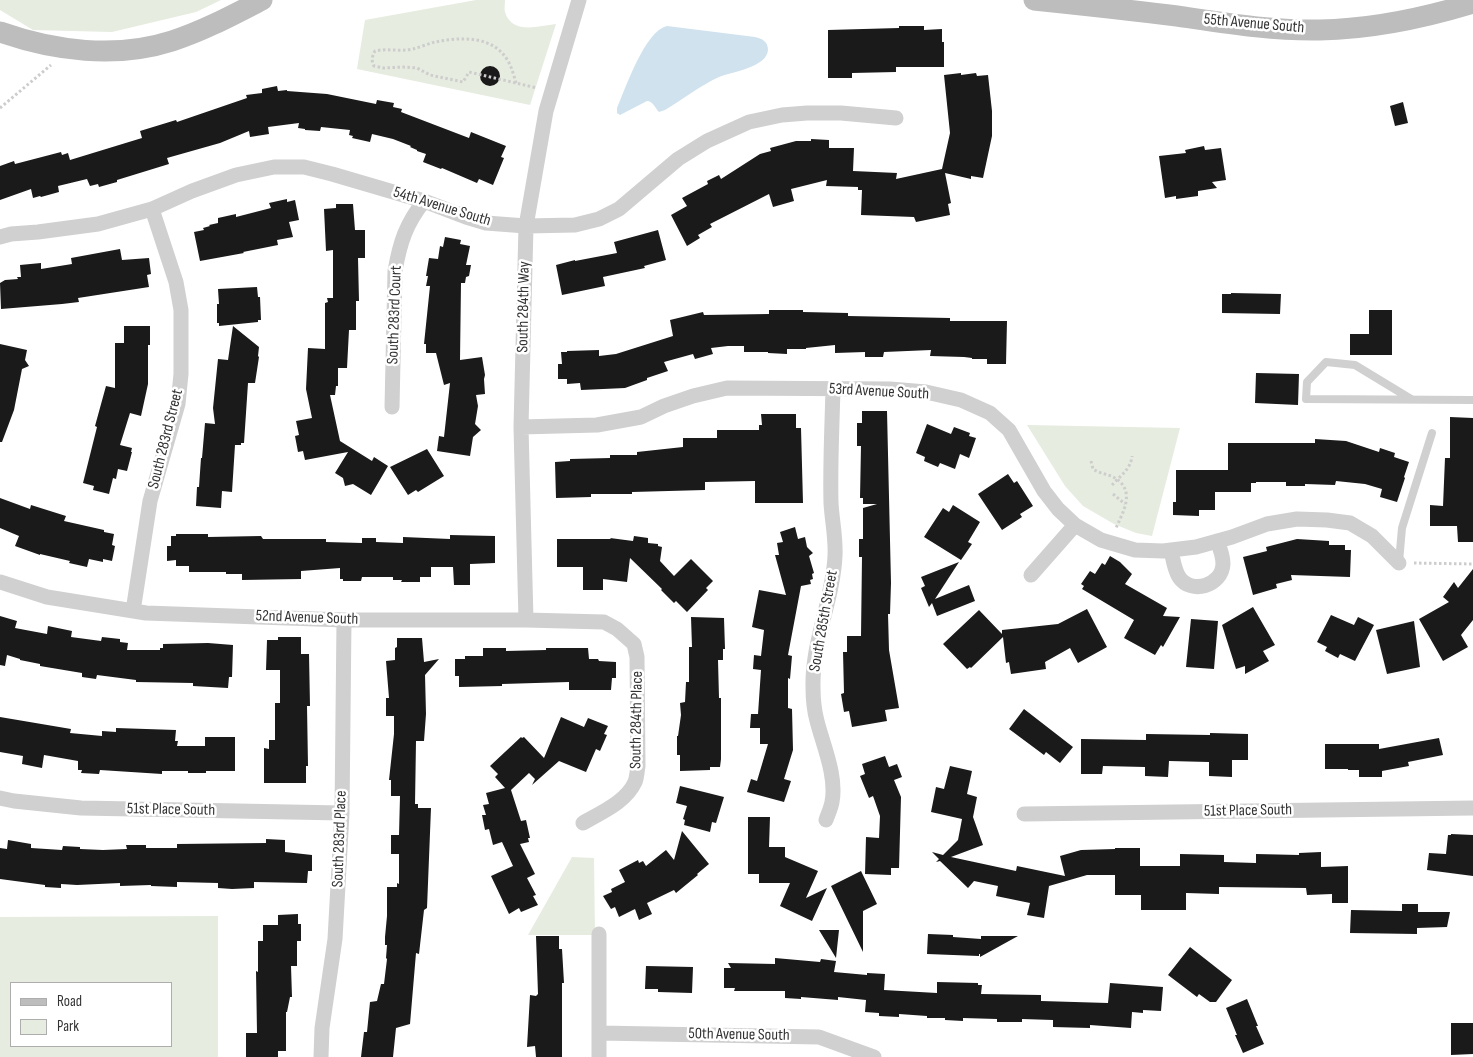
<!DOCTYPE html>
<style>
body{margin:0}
#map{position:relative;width:1473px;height:1057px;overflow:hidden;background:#fff;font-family:"Sofia Sans Condensed",sans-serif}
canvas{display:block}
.legend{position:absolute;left:10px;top:982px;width:162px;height:65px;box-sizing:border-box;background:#fff;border:1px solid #adadad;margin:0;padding:6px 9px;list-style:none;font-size:15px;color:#333}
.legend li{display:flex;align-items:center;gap:10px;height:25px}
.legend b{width:25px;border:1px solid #adadad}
</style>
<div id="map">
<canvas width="1473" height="1057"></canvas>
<ul class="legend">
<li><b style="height:6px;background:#bdbdbd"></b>Road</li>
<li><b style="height:14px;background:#e6ecdf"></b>Park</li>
</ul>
</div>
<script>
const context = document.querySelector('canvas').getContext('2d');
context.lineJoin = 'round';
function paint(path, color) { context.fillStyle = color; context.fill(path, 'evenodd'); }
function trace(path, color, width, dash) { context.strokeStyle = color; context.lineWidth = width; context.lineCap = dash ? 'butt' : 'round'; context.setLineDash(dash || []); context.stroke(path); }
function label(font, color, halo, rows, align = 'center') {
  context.font = font + ' "Sofia Sans Condensed",sans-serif'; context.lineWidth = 5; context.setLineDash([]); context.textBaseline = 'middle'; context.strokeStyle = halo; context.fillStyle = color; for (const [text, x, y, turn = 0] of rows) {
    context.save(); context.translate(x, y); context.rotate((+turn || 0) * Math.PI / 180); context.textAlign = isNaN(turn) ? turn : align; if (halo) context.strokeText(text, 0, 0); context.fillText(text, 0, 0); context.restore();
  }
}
paint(new Path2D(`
 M0 0H221L196 12 112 32 33 30 0 10Z
 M476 0H505C505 4 504 9 505 12 512 35 538 26 556 24L530 105 357 69 365 20Z
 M1027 425 1180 428 1152 536 1136 533 1114 524 1083 506 1065 486Z
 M572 857 594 858 595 935H528Z
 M218 916V1057H0V917ZM11 983H171V1046H11Z`), '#e6ecdf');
paint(new Path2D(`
 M667 26 755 37C762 39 768 41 768 50 767 67 732 72 719 77 701 85 682 100 665 110L659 112C655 108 653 101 647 101L620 115 617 113V108C626 87 645 31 667 26Z`), '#cfe2ee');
paint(new Path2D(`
 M899 26H924V30L942 29V42H944V67H896V72L852 73V78H828V30L899 28Z
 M480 76a10 10 0 1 1 20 0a10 10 0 1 1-20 0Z
 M961 73V75L976 73 977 76 988 75 992 111V136L983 178 971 176V179L945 173 951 203 948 204 950 215 916 222 914 217 861 215 862 190H858V187L826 186 827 180 791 189 794 201 773 207 769 194 710 224 712 227 698 235 700 238 687 246 671 215 687 206 682 198 708 184 707 181 719 175 721 179 760 154 771 151 770 148 796 141H811V139L829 140V148H854L853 171 897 173 896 179 942 169 950 133 944 75Z
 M277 86 278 91 287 90V91L327 94 376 104 377 100 394 103 393 107 402 109 401 112 469 138 471 132 506 146 501 157 504 158 493 185 479 179 477 183 442 168 441 169 423 162 426 154 417 151V150L410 147 411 146 393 139 372 134 370 142 352 138 353 136 349 135 350 130 321 127 320 131 305 130V129L298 128 299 123 268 127 269 134 250 137 249 131 220 143 167 158 169 164 117 180V182L99 187 98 184 90 186 87 179 58 186 59 192 41 197 40 196 33 198 31 189 0 200V166L14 161 15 164 61 152 62 155 68 153 70 160 142 138 140 131 176 120 177 122 247 98 246 95 262 93V89Z
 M1403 102 1408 123 1395 126 1390 106Z
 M1204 146 1205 150 1221 148 1226 180 1212 182 1217 188 1198 191V196L1176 199V196L1165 198 1159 156 1186 153 1185 150Z
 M287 199V202L295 200 299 220 289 222 293 237 277 240 278 245 243 252 244 253 200 261 194 232 204 230 203 228 210 226 209 225 218 223V218L236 214V217L271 208 269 203Z
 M336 204H353L355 230H365V258H358L359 301H356V330H349L347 368H338V386H336L335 395H330L340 441 372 461 374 457 388 466 371 495 353 484 345 486 343 478 335 473 348 452 305 460 303 451 298 452 295 436 299 435 296 421 312 418 306 389 308 348 325 349V303L328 302 327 298H333V250L326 251 324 209 336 208Z
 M658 230 666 260 644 266 645 268 603 277 605 286 562 295 556 265 575 260V261L617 253 614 242Z
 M445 237 461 240 460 244 470 246 466 265H471L469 276 466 277 465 283H461L460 360 482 357 485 375 484 379 485 394 476 395 478 406 475 424 481 430 473 437 470 456 437 451 439 436 444 437 450 383 444 385 436 353H426V344H424L430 286H426L428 276H426L429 258 438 259 440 246 443 247Z
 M120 249 122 260 149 258 151 274 147 275 149 287 78 298 79 302 62 304 1 309 0 283 5 280 18 279 17 277H21L20 265 41 263V269L72 264 71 258Z
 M257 287 258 297H260L261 320H258V322L219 326V323H217V304H219L218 289Z
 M1231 293 1281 294 1280 314 1222 313V294H1231Z
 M769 310H803V312L848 313V316L950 318V321H1007L1006 364H987V359H972V358L964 357 930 356 931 350 884 352 883 357H865V352L835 353V345L806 348V349H787V354L768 353V352H744V346H728L711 348 713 354 695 359 693 354 664 362 668 371 647 378V380L625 388 581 390 580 383 567 384V379H558V364H562L561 352H567V351L599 350V356L616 354 673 336 670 320 703 312 704 315 769 314Z
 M1369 310H1392V355H1350V334H1369Z
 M124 326H150V345H148V384L141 416 130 413 120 445 132 448 131 452H132L127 471 118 469 116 479 113 478 109 494 93 490 94 486 83 483 97 427 95 426 106 386 115 388V343H124Z
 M233 326 259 347 258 356 259 357 255 383H248L244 443H241V445H235L232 492 222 491 221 508 196 506 197 487H199L201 458H202L205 423 215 424 213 408 218 359 228 360Z
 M0 344 27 350 25 360 29 366 22 369 14 410 2 442H0Z
 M1256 373 1299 374 1298 405 1255 403Z
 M862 411H887L891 583 890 614H888L889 650 899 708 885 710 887 721 852 727 849 711 844 712 841 694 844 693 843 652H847V636H861L862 557H859V539H863V508L877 504H863V498H860L861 446H857V423H862Z
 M761 414H796V428H801L803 503H755V481L705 482V490L632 492V494H591V497L556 498 555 462 570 461V459L610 458V455H637V452L683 447V438H717V430H759V425H762Z
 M1450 417 1473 418V542H1458L1457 526H1430V505L1443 506 1445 458H1450Z
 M927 424 951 434 954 427 970 433 969 436 976 438 969 458 960 454 955 469 940 463 938 467 924 461 925 457 916 453Z
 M1315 439 1346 441 1379 452 1380 448 1395 453 1394 457 1409 462 1404 477 1405 478 1397 502 1380 497 1382 489 1365 484 1336 481 1335 485 1305 484V486H1286V482H1256V483H1251V492H1215V510H1199V516L1173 515V502H1176V470H1228V443H1315Z
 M427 449 444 476 418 492 416 490 408 495 390 467Z
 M1008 474 1014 483 1017 481 1033 506 1020 514 1022 517 1002 530 978 494Z
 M0 498 30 509 31 505 66 516 64 521 104 530V532L114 534 112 545 115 546 112 561 103 559V562L89 559 87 567 69 563 70 561 40 554V555L15 546 19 536 0 528Z
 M953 505 980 522 968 542 972 544 961 560 924 537 943 508 949 512Z
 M795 527 798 539 805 537 807 547 813 553 809 556 814 573 812 574 813 579 810 580 811 584 801 586 788 655 792 656 790 679 788 678V708L792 709 793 750 784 779 791 781 784 802 747 792 751 779 757 781 768 744H760V728H750L751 714H758L761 670 753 669 754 655 761 656 764 630 752 627 759 590 786 595 775 555H779L777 543 783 542 780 532Z
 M176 534H208V537L261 536 263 539H326V542L362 543V538H376V542L403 543V537L450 539V535L495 536V563L470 564V585H454L453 567H431V577H420V582H401L402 580H393V577H362L361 581H343V579H340V568L301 571V579L242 580V574H226V572H189V566H176V560L167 561V546H171V536H176Z
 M634 536 648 538V543L658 544V546L662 547 660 561 674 576 691 559 713 581 706 588 708 590 687 612 676 601 674 603 661 590 662 589 630 558 627 582 603 579V590H583V567H557V539H611L610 538 633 541Z
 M1297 539 1329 541V545H1345V550H1351L1350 577 1291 575 1292 580 1276 584 1277 588 1253 595 1243 557 1267 551 1266 547Z
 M1110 556 1120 562 1132 574 1125 584 1167 608 1163 616 1180 617 1163 647 1161 645 1155 655 1124 638 1134 620 1082 589 1084 586 1081 584 1090 571 1095 574 1102 563 1105 565Z
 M959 562 935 599 969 585 975 601 937 616 932 603 929 607 921 588 925 586 921 577Z
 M1473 569V620L1461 635 1468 647 1443 661 1419 619 1449 602 1443 597 1454 582 1458 588Z
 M1253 607 1275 645 1263 651 1269 661 1245 674V666L1236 669 1222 625Z
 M1087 609 1107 647 1078 663 1070 648 1045 662 1046 669 1011 674 1009 662 1006 663 1003 637 971 668 970 667 967 669 943 644 979 610 1002 634V630L1058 624Z
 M1331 615 1354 625 1358 617 1374 625 1355 661 1340 654 1338 658 1325 651 1327 647 1317 642Z
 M0 616 17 621 15 628 47 634 48 626 72 631 71 637 101 641 102 637 120 639V642L128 643 127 650H160V648H163V644L208 643 233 645 232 677H229L228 688 193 686V683L136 682V680L97 675 96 679 82 677V673L40 666V664L20 660V659L7 655 5 666 0 665Z
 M691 617 724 618 725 649H723V660H718L719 698H721V759L720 767H710V770L680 771V755H677V736H678L681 715 680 703 685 702 686 682H689V647H692Z
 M1191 619 1218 621 1214 669 1186 667Z
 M1414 621 1420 667 1387 674 1376 630Z
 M278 637H301V654H309L310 706H307L308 766H306V783H264V748L269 749V740H275V703H280V670H266L267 640H278Z
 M397 638H422L424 662 439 659 425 675 426 714 424 741H416L415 804H418V808H431L427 908 424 910 419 954 416 953 410 1024 396 1028 393 1057H361L364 1032H367L370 1002 377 1001 381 984H384L387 959 386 958 387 945H385V937L387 916V887H397V883L399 884V854H391V835H399L400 796H391V780H389L394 734V716H386V698H389L386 661 395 660V648L397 647Z
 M483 648H506V651L546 650V648H588L589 659H598L599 661 616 662V678H612L611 690H569V682L502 684V686L459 687V676H455V659H465V656H483Z
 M1024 709 1073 747 1060 763 1046 752 1044 755 1009 729Z
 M0 717 71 729 70 733 102 736V731L116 732V728L176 730 175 741H178L177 746H205V737H235V771H206V773H188V771H162V774L100 770 99 774 81 773 82 770H78V761L44 755 42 768 22 764 23 756 0 752Z
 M561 717 584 727 588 718 608 726 604 734 607 735 600 751 596 749 586 772 559 761 532 785 535 779 529 773 511 790 521 821 526 820 530 838H528L529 842 520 844 535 874 527 878 536 895 533 896 538 905 521 912 519 908 509 914 491 876 513 866 502 842 493 845 489 829 485 830 482 815H486L483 805 489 804 486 793 505 788 495 777 498 774 490 766 521 737 522 738 524 737 544 758Z
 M1210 733 1248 734V760H1232V777L1209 776V762L1169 761 1168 777 1145 776V767L1103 766 1102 774H1081V739L1146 740V734L1210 735Z
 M1439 738 1443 755 1408 762 1409 766 1382 771V777H1359V770H1348V769H1325V744H1379V749Z
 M885 756 889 767 897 764 902 777 894 780 901 797 899 868H891V875L865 874 866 837 879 838 880 816 873 796 869 798 860 776 865 774 862 764Z
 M950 766 972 771 967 794 977 797 973 817 983 845 951 857 1016 871 1017 866 1065 876 1060 856 1081 850 1115 849V848H1140V866H1180V854L1224 855V862L1256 863V854L1299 855V853L1321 852V867L1348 866V903H1332V894L1307 895 1306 888 1219 887V894L1186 893V910H1141V895H1115V875H1087L1049 886 1044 918 1027 915 1030 903 996 896 998 886 974 881 968 888 940 861 936 862 939 859 932 852 943 855 958 840 962 819 931 812 936 787 944 789Z
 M680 786 724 797 716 823 712 822 710 832 684 825 685 820 683 819 687 806 676 803Z
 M748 817H770L769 847H785V857L818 871 806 898 827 888 812 921 780 906 790 883H759V874H748Z
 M682 831 709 864 697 874 698 875 676 893 674 890 647 903 652 914 639 920 635 909 619 917 615 907 611 909 603 896 612 892 611 889 625 882 619 870 638 860 639 863 643 861 646 866 666 850 674 860Z
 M1451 834 1473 835V876L1427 870 1429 853 1446 854 1448 835H1451Z
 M266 839 285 840V852L312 855V871H308L307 883 254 882V888L232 889 218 888V883L177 882V887L151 886V885L120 886V883L77 885 61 884V888L45 887V885L0 879V848L7 849 8 840 31 844V848L62 850 63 846 80 847V849L103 850 127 849 126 845H146V848H177V844L266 843Z
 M861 871 877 904 863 911V952L831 886Z
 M1402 904H1418V912H1450L1447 927 1417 928V934L1350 933 1351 910 1402 911Z
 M298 914V924H301V941H297V966H291L292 997H290L287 1012H286V1051H278V1057H246V1033H257L256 971 258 972V941H263V925H278V915Z
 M819 930H839L836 958Z
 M928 934 953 935V937L981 939V936H1018L980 957V954H979V956L927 954Z
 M536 936H559V949H562L564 983H562V1057H536L535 1046 527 1047 530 995 536 996 538 994Z
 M1190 947 1232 980 1216 1002H1210L1199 994 1197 997 1168 975Z
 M775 958 820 962 821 959 836 961 834 972 867 975V973L885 974 884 990 937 993V982L978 983V985H982L981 994 1041 995V1001L1108 1003 1110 983 1163 987 1161 1011 1143 1010V1013L1132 1012 1131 1028 1090 1025V1028L1053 1027V1020L1022 1019V1022H997V1019L963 1018V1021L945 1020V1018H927V1016L899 1014V1017L879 1016V1013L865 1012 866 1000 838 997V1000L801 997V999L785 998V991H734L735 988H724V968H731L728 963 775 964Z
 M646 966 693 967 692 993 658 992V989H645Z
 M1247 999 1258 1026H1256L1264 1044 1243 1053 1235 1035H1237L1226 1008Z
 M1451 1023H1473V1054L1451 1055Z`), '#1a1a1a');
trace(new Path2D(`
 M516 83C514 76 512 68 508 61 493 35 461 37 435 42 428 44 420 47 413 49 400 52 387 48 375 51 372 57 371 60 374 66L384 68 403 67 417 68 430 75 463 82 469 72 537 88
 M0 108 51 65
 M1091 461 1093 469C1100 474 1109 474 1115 478 1136 491 1123 512 1116 528
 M1112 485C1120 476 1131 469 1132 456
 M1113 494 1125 504
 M1414 563 1473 564`), '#cdcdcd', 3, [2.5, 2.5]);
trace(new Path2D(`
 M1411 399 1355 365 1326 362 1307 382 1306 399 1473 400
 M1399 562 1402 528 1432 433`), '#d0d0d0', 8);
trace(new Path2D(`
 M0 237 11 234 38 232 98 224 152 209 192 191 236 175 274 167H304L332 174 424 201 466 217 486 223 526 226 575 225 599 219 619 209 678 159 707 141 749 122 782 115 807 113H841L896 118
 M392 407 395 271C400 242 406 224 424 201
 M521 427 597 425 641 417 664 406 693 396 727 388 890 389 926 392 961 400 990 413 1009 430 1044 491 1058 509 1075 525 1101 540 1135 550 1163 551 1196 547 1232 537 1267 524 1297 519 1327 520 1350 523 1372 536 1399 563
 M1171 550C1173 559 1174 569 1179 577 1191 595 1222 586 1223 564 1223 556 1220 548 1217 541
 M1031 575 1075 525
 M0 582 47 597 146 613 344 620H526L604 622 617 629 634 644 637 657 638 766C637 771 637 777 635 782 626 802 602 812 583 823
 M133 611 150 501 178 404 181 374V310L176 282 152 209
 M526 620 521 427 526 226 546 111 579 0
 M0 798 14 801 81 808 342 813
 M1024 814 1473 808
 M826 820C828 814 831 808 832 802 837 776 823 745 817 721 814 710 813 697 813 687 812 641 833 600 835 556 836 538 832 521 831 503 830 465 832 427 833 389
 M599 934V1057
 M599 1033 819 1037 874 1057
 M321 1057 322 1028 335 939 342 813 344 620`), '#d0d0d0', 15);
trace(new Path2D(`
 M1034 0C1082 5 1130 10 1177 16 1225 23 1272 31 1320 30 1372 29 1424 18 1473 3
 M0 32C54 51 116 59 172 41 203 31 233 15 262 0`), '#bdbdbd', 21);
label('16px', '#333', '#fff', [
 ["55th Avenue South",1254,24,5],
 ["54th Avenue South",442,207,17],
 ["South 284th Way",524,307,-89],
 ["South 283rd Court",395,315,-88],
 ["53rd Avenue South",879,392,3],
 ["South 283rd Street",166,439,-76],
 ["52nd Avenue South",307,618,2],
 ["South 285th Street",824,621,-80],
 ["South 284th Place",637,720,-89],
 ["51st Place South",171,810,1],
 ["51st Place South",1248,811,-1],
 ["South 283rd Place",340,839,-88],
 ["50th Avenue South",739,1035,1]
]);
</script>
